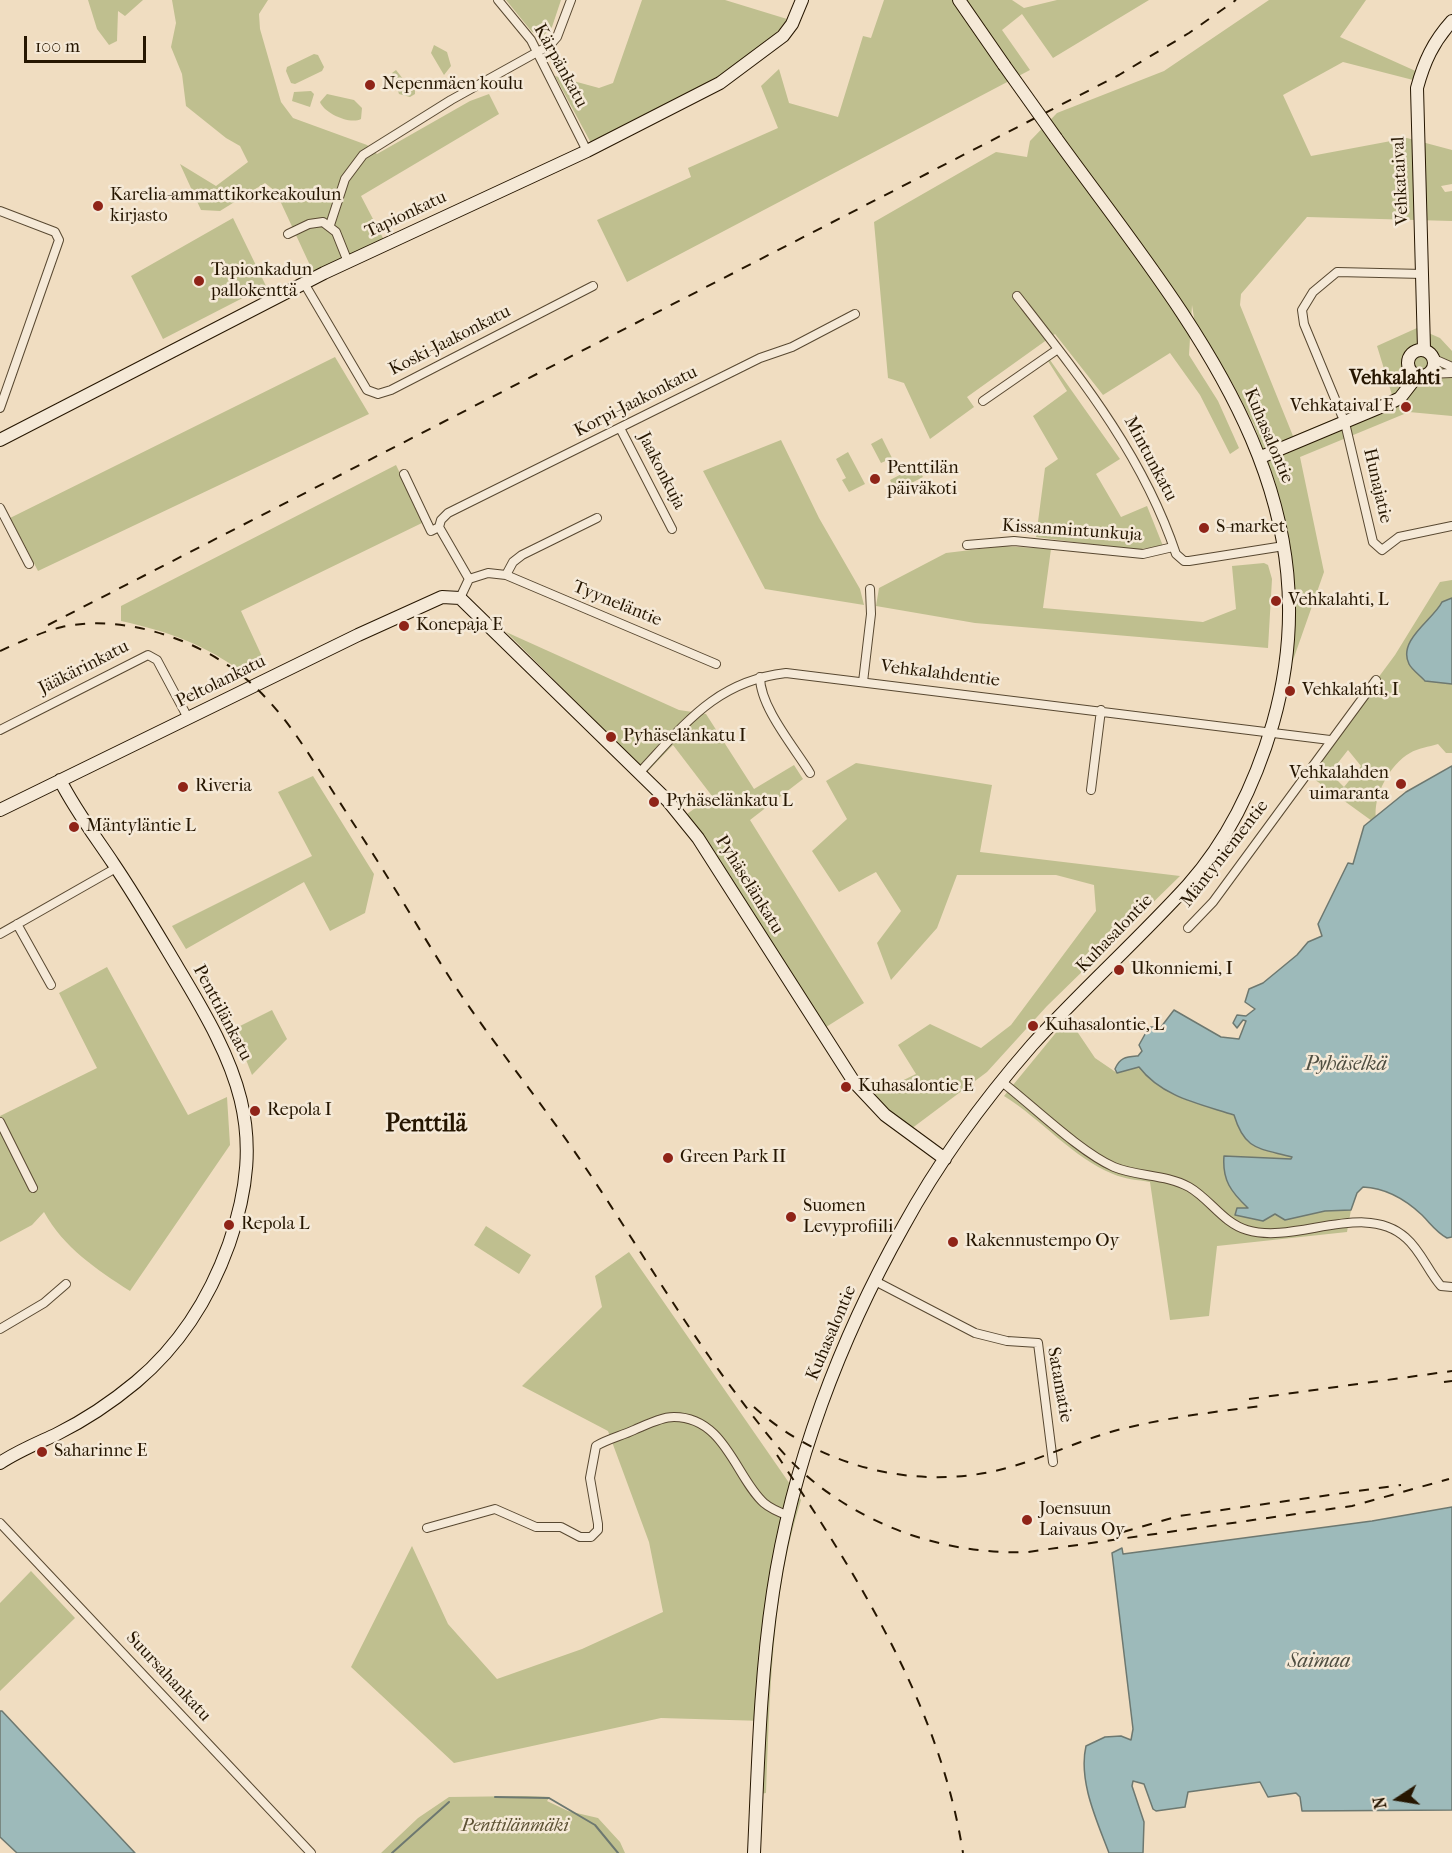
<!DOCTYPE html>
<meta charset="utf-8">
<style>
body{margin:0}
#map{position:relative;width:1452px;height:1853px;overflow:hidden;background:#f0ddc1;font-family:"IM FELL French Canon",serif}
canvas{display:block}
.north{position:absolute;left:1368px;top:1769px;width:60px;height:60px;-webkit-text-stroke:4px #f5e9d7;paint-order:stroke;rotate:258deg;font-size:16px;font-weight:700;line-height:24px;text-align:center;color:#261601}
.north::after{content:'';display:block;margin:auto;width:21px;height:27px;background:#261601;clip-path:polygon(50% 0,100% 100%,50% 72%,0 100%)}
.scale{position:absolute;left:24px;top:36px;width:122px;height:27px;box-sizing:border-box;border:3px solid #261601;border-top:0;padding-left:8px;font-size:18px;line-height:21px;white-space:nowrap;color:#261601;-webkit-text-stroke:4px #f5e9d7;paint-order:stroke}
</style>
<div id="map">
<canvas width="1452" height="1853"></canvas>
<div class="north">N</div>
<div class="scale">100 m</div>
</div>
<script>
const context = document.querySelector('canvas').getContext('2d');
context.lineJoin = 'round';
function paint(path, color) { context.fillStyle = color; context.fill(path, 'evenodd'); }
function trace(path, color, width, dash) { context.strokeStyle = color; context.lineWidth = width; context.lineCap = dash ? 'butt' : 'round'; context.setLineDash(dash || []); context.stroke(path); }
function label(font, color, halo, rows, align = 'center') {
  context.font = font + ' "IM FELL French Canon",serif'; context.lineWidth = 5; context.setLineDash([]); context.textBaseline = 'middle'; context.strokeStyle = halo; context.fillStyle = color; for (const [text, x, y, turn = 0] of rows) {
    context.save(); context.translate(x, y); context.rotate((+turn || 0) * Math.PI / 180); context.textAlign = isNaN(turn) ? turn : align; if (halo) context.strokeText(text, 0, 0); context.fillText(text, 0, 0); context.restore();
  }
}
paint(new Path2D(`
 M88 0H143L125 16 118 11 117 41 109 45 97 29Z
 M172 0H268L259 14 260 29 281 102 293 118 367 145 377 154 470 101 489 94 499 114 361 196 385 242 315 276 276 192 265 183 220 211 201 210 180 164 216 186 248 162 240 146 226 138 186 106 182 74 171 47 176 23Z
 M506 0H561L552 27 542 37 532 32Z
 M642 0H725L787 19C753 71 646 115 591 143L555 76 599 88 613 83Z
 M884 0H1012L1024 8 1057 0H1149L1053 58 1022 14 1002 30 1030 70 627 282 597 220 691 177 688 168 778 128 761 86 779 69 789 103 838 117 863 36 871 38Z
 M1269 0H1366L1340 37 1420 73 1417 81 1343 62 1283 95 1311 156 1407 138 1452 150V184L1441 186 1445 192 1452 191V221L1307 217 1241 294 1240 305 1293 436 1392 395 1377 346 1417 328 1440 338 1452 351V416L1409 412 1300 457 1324 572 1291 666 1295 620 1292 566 1275 482 1254 425 1234 386 1195 324 1192 305 1189 355 1218 401 1239 448 1230 454 1200 395 1170 353 1103 395 1055 334 967 397 974 407 930 439 904 383 888 378 874 222 996 152 1027 157 1030 141 1057 113 1164 71Z
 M434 45 447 52 451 66 444 75 431 53Z
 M314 54 318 55 324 67 322 71 295 84 291 83 286 71 287 67Z
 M396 70 407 84 415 88V94L410 97 399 94 392 73Z
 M311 91 314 94 310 107 292 101 294 92Z
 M327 94 354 100 362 108 361 119C350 125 324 113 320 102Z
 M233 218 266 286 163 339 131 276Z
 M335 357 369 414 38 571 10 518Z
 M1050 360 1120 459 1096 474 1121 517 1147 506 1163 546 1134 550 1036 537 1045 468 1058 459 1033 416 1067 391 1048 361Z
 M882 438 892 458 881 463 871 444Z
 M781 440 819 518 860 589 864 605 765 589 703 471Z
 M848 452 865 484 849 492 842 480 846 478 836 459Z
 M396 465 424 522 241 611 266 665 245 674C204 644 170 632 121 621V606Z
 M917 466 923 477 896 491 890 480Z
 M1004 546 1051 549 1043 608 1203 622 1236 609 1232 566 1264 563 1268 565 1272 579 1268 648 975 623 876 606 879 588 946 553Z
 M1452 580V753H1446L1438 744C1429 747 1418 748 1410 753 1390 764 1373 796 1376 818L1372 821 1307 774 1395 655 1440 582ZM1348 750 1361 766 1344 787 1330 773Z
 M506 632 679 710 706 714 754 789 794 765 803 779 750 820 864 1003 823 1029 687 814 712 796 673 745 647 772Z
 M856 763 992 785 980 852 1180 876 1047 1006 987 1072 911 1129 889 1112 873 1095 916 1074 898 1045 930 1024 981 1048 1011 1025 1096 911 1094 885 1056 875H957L937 928 891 980 877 943 901 911 876 872 839 892 812 851 847 819 826 781Z
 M313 776 374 874 365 913 330 931 304 882 186 949 172 926 312 856 278 792Z
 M107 967 188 1115 227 1097 230 1145 130 1291C96 1269 64 1248 44 1212L32 1225 0 1242V1116L97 1068 59 993Z
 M272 1010 287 1039 252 1075 234 1029Z
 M1068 1018 1095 1058 1117 1073 1139 1067C1162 1097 1200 1104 1235 1115 1244 1150 1261 1149 1293 1157L1275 1214 1285 1220 1325 1211 1351 1210 1347 1232 1217 1246 1209 1316 1170 1320 1150 1182C1138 1180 1124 1179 1113 1174 1073 1158 1041 1119 1004 1096Z
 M486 1226 531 1255 519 1274 474 1245Z
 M629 1252 801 1500C771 1594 770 1696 766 1793L760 1794 764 1721 661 1718 454 1763 351 1667 412 1546 448 1624 497 1679 582 1649 663 1612 649 1542 608 1431 522 1386 602 1307 595 1276Z
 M31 1571 75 1618 0 1691V1603Z
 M525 1796 550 1797 547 1801 568 1811 598 1818 620 1842 625 1853H381L418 1818 449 1797Z`), '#bfbf8f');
const water = new Path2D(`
 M1452 598V684L1425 681C1421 676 1412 670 1409 664 1397 640 1434 619 1442 602Z
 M1452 766V1237L1447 1238C1436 1232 1431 1224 1422 1215 1405 1199 1386 1188 1363 1187L1357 1193 1351 1210 1325 1211 1285 1220 1275 1214 1263 1221 1235 1215 1237 1208H1248C1231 1192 1222 1180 1224 1156L1291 1159 1292 1157C1259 1148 1245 1151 1234 1115 1200 1104 1162 1097 1139 1067L1117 1073 1115 1069C1120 1057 1126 1057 1138 1056L1142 1051 1139 1045 1149 1027H1161L1174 1010 1221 1037 1239 1039 1246 1021 1243 1020 1237 1028 1233 1023 1237 1015 1246 1016 1255 1009 1245 1002 1249 989 1263 983 1297 955 1308 942 1322 936 1318 924 1348 863 1353 864 1364 826 1406 792Z
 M1452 1507V1810L1302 1811 1300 1797 1296 1793 1268 1797 1260 1782 1188 1792 1185 1807 1156 1811 1153 1809 1144 1784 1133 1781 1132 1786 1144 1822 1143 1853H1109C1097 1821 1078 1781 1086 1746L1105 1737 1121 1736 1131 1740 1133 1729 1112 1553 1122 1548 1123 1554 1372 1521Z
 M0 1711H2L135 1853H17L0 1837Z`);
paint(water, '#9dbaba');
trace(water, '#6d7870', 1.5);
trace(new Path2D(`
 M495 1797 549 1798 595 1825 618 1853
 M392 1853 449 1802`), '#6d7870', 2);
const street = new Path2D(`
 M498 0 531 40 587 151
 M0 211 55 232 59 240 0 408
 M330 225 345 179 363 155 451 100 550 45 557 37 571 0
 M288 234 309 224 323 222 336 232 348 262
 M1423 274 1337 272 1313 292 1302 310 1304 324 1345 423 1373 542 1382 550 1399 537 1452 526
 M304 283 367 390 378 394 391 390 593 286
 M1017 296C1080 377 1143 455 1176 554L1184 561H1189L1284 546
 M1434 359 1452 367
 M1428 374 1452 373
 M983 401 1058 349
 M620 428 672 529
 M404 474 431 531 439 527
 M0 508 29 564
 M439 527 441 520 448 513 760 358 792 347 855 314
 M439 527 469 579 460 598
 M967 545 1014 541 1143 554 1173 547
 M506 575 716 664
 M469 579 488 573 506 575 513 562 522 555 597 518
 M760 677C760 707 794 747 810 773
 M863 682 871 614 870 589
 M0 730 148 655 157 660 188 718
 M640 772C685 724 716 681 786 673L1330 740
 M1091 790 1101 710
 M17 924 51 985
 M1188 928 1213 902 1376 680
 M0 934 116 868
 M1002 1082C1033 1106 1080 1152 1114 1167 1138 1177 1166 1174 1189 1187 1210 1199 1223 1223 1247 1230 1295 1245 1365 1200 1406 1238 1421 1251 1428 1271 1441 1286L1452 1287
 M0 1122 33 1188
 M875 1281 975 1333 1007 1341 1038 1343 1053 1462
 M0 1329 44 1303 66 1284
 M0 1523 311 1853
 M427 1528 495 1509 536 1527H561L580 1537H591L598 1530V1524L590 1478 596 1446C608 1439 621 1436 634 1430 646 1425 661 1417 674 1417 725 1417 736 1478 764 1503 771 1509 781 1513 789 1516`);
const secondary = new Path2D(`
 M959 0 1004 65
 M1424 349 1417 88C1424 62 1433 42 1452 21
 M1408 363a13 13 0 1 1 26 0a13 13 0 1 1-26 0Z
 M0 440 324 273 587 151 720 83 783 36 792 24 802 0
 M1261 457 1390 403 1400 398 1417 376
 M0 810 358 635 442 597 460 598 668 801 698 838 854 1082 885 1115 945 1159
 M0 1463C18 1451 38 1443 57 1434 85 1420 112 1402 136 1382 179 1346 210 1297 229 1244 269 1129 237 1066 178 968 157 933 136 897 113 863 95 836 75 810 60 780
 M754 1853C758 1766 760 1678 773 1592 792 1465 840 1339 903 1227 938 1163 984 1100 1032 1045 1082 990 1138 940 1188 885 1229 839 1256 781 1273 723 1340 487 1184 315 1056 138`);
trace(street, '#584831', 10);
trace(secondary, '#261601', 14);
trace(street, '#f5e9d7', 8);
trace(secondary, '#f5e9d7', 12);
trace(new Path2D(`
 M48 625 1119 75 1189 33 1236 0
 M0 651C20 642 41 632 62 627 116 615 181 634 226 664 273 695 300 740 330 787 353 823 376 858 398 894 419 928 439 962 461 995 500 1052 544 1106 583 1164 636 1242 683 1324 740 1399 762 1428 785 1459 814 1482 874 1530 951 1555 1028 1552L1352 1506 1449 1479
 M1444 1382 1452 1381
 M1249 1399 1452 1371
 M754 1407C821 1468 919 1492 1007 1468 1044 1458 1078 1441 1114 1431 1163 1418 1212 1412 1262 1406
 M777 1455C858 1577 940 1706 963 1853
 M1123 1532 1179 1516 1401 1485`), '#261601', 2, [10, 10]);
const secondaryBridge = new Path2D(`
 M1004 65 1056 138`);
trace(secondaryBridge, '#261601', 14, []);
trace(secondaryBridge, '#f5e9d7', 12);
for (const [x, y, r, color] of [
 [370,85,6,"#8f2418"],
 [98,206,6,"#8f2418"],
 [199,281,6,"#8f2418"],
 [1406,407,6,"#8f2418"],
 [875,479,6,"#8f2418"],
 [1204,528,6,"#8f2418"],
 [1276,601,6,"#8f2418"],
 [404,626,6,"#8f2418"],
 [1290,691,6,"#8f2418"],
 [611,737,6,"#8f2418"],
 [1401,784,6,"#8f2418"],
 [183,787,6,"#8f2418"],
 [654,802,6,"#8f2418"],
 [74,827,6,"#8f2418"],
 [1119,970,6,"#8f2418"],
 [1033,1026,6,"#8f2418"],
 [846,1087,6,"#8f2418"],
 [255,1111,6,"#8f2418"],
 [668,1158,6,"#8f2418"],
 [791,1217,6,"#8f2418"],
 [229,1225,6,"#8f2418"],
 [953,1242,6,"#8f2418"],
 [42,1452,6,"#8f2418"],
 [1027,1520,6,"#8f2418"]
]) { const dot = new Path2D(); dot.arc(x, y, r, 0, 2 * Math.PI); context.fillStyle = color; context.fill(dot); trace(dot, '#f5e9d7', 2); }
label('18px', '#261601', '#f5e9d7', [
 ["Kärpänkatu",560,66,61],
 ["Vehkataival",1401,181,-93],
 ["Tapionkatu",406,215,-25],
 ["Koski-Jaakonkatu",450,341,-27],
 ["Korpi-Jaakonkatu",636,402,-27],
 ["Kuhasalontie",1268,436,67],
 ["Mintunkatu",1150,459,62],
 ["Jaakonkuja",661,471,63],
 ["Hunajatie",1377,486,77],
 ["Kissanmintunkuja",1072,531,4],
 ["Tyyneläntie",617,604,22],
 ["Jääkärinkatu",84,668,-27],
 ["Vehkalahdentie",940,674,7],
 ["Peltolankatu",221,682,-26],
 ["Mäntyniementie",1225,854,-52],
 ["Pyhäselänkatu",749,885,58],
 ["Kuhasalontie",1115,934,-46],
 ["Penttilänkatu",222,1013,62],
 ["Kuhasalontie",832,1333,-67],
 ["Satamatie",1059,1385,80],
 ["Suursahankatu",168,1677,47]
]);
label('18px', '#261601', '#f5e9d7', [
 ["Nepenmäen koulu",382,85],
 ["Karelia-ammattikorkeakoulun",110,196],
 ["kirjasto",110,217],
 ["Tapionkadun",211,271],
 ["pallokenttä",211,292],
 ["Vehkataival E",1394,407,"right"],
 ["Penttilän",887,469],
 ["päiväkoti",887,490],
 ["S-market",1216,528],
 ["Vehkalahti, L",1288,601],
 ["Konepaja E",416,626],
 ["Vehkalahti, I",1302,691],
 ["Pyhäselänkatu I",623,737],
 ["Vehkalahden",1389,774,"right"],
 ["uimaranta",1389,795,"right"],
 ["Riveria",195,787],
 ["Pyhäselänkatu L",666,802],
 ["Mäntyläntie L",86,827],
 ["Ukonniemi, I",1131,970],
 ["Kuhasalontie, L",1045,1026],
 ["Kuhasalontie E",858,1087],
 ["Repola I",267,1111],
 ["Green Park II",680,1158],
 ["Suomen",803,1207],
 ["Levyprofiili",803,1228],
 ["Repola L",241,1225],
 ["Rakennustempo Oy",965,1242],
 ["Saharinne E",54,1452],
 ["Joensuun",1039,1510],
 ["Laivaus Oy",1039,1531]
], 'left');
label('italic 18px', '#5c5133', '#f5e9d7', [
 ["Penttilänmäki",515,1827]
]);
label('bold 20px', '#261601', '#f5e9d7', [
 ["Vehkalahti",1395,379]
]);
label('italic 20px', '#504f42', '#f5e9d7', [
 ["Pyhäselkä",1346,1065],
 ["Saimaa",1319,1662]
]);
label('bold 24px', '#261601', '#f5e9d7', [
 ["Penttilä",426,1125]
]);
</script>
